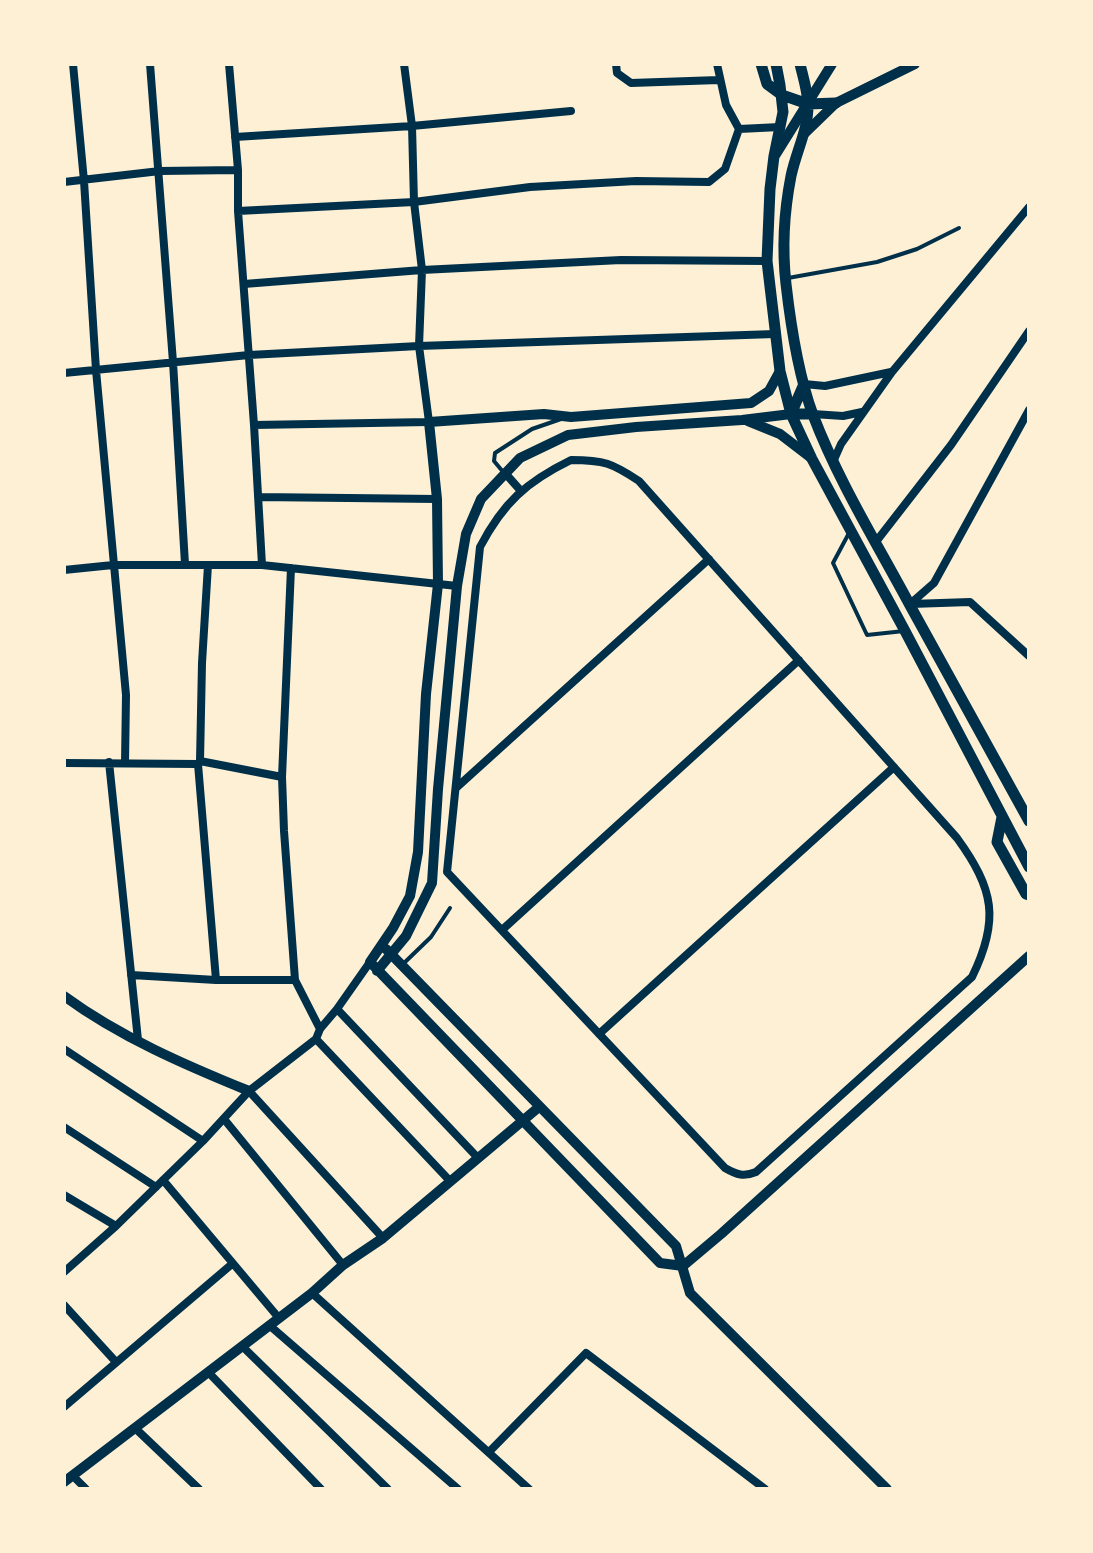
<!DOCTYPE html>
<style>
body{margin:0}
#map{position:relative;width:1093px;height:1553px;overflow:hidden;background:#fdf0d5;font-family:"IBM Plex Sans",sans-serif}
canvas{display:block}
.frame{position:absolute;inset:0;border:66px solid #fdf0d5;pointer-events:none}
</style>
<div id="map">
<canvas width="1093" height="1553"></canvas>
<div class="frame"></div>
</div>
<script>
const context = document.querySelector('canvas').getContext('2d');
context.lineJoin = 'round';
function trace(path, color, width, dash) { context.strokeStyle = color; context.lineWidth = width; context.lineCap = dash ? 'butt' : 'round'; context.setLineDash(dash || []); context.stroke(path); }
trace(new Path2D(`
 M788 278 877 262 917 249 959 228
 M504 473 494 461 495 453 532 429 561 419
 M849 533 833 563 867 635 904 631
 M403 964 431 937 450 908`), '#003049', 4);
trace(new Path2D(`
 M73 64 84 181 96 370 126 695 125 763
 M150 64 173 362 185 564
 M229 64 238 170V211L254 425 262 565
 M616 64 617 73 631 83 719 80
 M717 64 726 105 739 129 780 127
 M235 137 412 126 571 111
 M64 182 160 171 238 170
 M238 211 414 202 530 187 636 181 709 182 725 169 739 129
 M244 284 422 270 621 260 767 261
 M64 373 249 355 419 346 775 334
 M804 384 825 386 891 372
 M813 414 843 416 862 412
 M254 425 429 422 419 346 422 270 414 202 412 126 404 64
 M571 460C604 460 612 463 639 481L957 838C994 889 1000 920 972 977L756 1172C744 1177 737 1175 725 1168L447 872 480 547C503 503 526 482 571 460Z
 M833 462 841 444 892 372 1029 207
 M505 473 521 491
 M258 497 437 499
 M875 543 951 445 1029 331
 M291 568 282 777 284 831 295 980 320 1029
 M64 570 113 565H262L457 586
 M910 604 934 583 1029 410
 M911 604 970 602 1029 656
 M200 761 202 663 208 565
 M109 762 138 1040
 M64 763 198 764 200 761 282 777
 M198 764 216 980
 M456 788 709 559
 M502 930 799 660
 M131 975 216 980H295
 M337 1009 370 962
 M599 1034 894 767
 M316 1039 450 1181
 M64 1049 203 1141
 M249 1091 383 1238
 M224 1119 343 1265
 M64 1127 156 1187
 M163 1180 278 1317
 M64 1195 116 1226
 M64 1272 116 1226 203 1141 249 1091 316 1039 320 1029 337 1009 478 1158
 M312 1293 529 1489
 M64 1305 116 1362
 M269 1325 458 1489
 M242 1346 388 1489
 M209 1373 321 1489
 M64 1407 232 1264
 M136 1429 199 1489
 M489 1452 586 1353 765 1489
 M73 1476 86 1489`), '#003049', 8);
trace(new Path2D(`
 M804 134 836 103 915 64
 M776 154 832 64
 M780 371 769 391 751 403 571 417 544 414 429 422 437 499 438 584 426 694 418 852 410 896 393 928 370 962 660 1263 683 1266 721 1234 1029 956
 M748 421 780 434 810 457
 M386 949 676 1246 690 1293 887 1489
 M377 971 406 936 432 883 438 789 457 586 466 534 481 499 520 458 568 435 636 427 742 420 791 414
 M64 996C120 1037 185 1065 249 1091
 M64 1482 312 1293 343 1265 383 1238 539 1107`), '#003049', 10);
trace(new Path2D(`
 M761 64 767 84 782 95 808 104 836 103
 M776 64 780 85 783 112 774 156 770 189 767 261 780 371 791 414 812 459 905 631 1029 867
 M800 64C803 77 808 92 808 106 808 130 796 152 791 176 784 212 782 249 786 284 791 328 798 374 813 415 839 483 878 545 912 609 951 679 990 750 1029 821
 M804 384 791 414H813
 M1002 817 997 842 1026 894 1029 895`), '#003049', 11);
</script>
